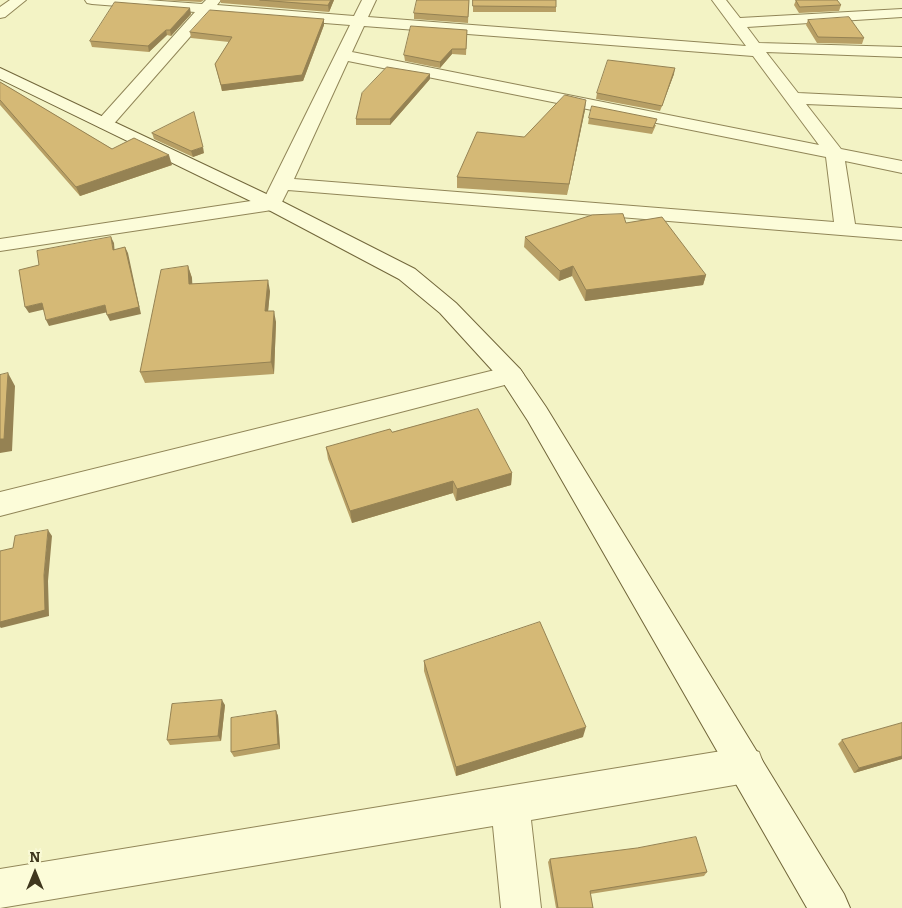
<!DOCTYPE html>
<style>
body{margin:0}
#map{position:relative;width:902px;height:908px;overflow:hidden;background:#f3f3c5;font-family:Bitter,serif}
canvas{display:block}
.north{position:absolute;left:10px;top:848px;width:50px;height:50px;-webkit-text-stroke:4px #f9f9d5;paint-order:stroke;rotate:0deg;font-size:14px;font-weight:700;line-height:20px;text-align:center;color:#3f371e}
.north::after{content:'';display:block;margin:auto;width:18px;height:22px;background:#3f371e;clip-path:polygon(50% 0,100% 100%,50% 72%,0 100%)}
</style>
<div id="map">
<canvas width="902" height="908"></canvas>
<div class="north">N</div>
</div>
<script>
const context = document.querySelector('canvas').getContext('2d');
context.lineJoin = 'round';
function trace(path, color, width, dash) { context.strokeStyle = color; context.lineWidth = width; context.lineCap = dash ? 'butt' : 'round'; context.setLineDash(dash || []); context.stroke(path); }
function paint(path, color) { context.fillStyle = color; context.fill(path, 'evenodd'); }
const street = new Path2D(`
 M10 0H26L5 17 0 18V7Z
 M85 0H147L202 4 206 0H221L217 5 354 16 362 0H376L368 17 746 46 712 0H726L740 18 902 9V17L747 27 759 43 902 47V57L766 52 798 93 902 98V108L806 104 841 149 902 161V173L845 161 855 224 902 228V240L288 190 279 208 272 210 0 251V239L264 199 350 25 210 14 111 127 105 128 99 127 96 123 99 119 195 12 92 4 87 3ZM364 26 753 56 819 145 352 52ZM348 61 826 157 834 222 294 179Z
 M511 366 520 369 524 375 520 381 0 516V492Z
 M746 747 759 752 764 765 759 778 746 783 531 820 541 908H501L493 826 0 908V869Z`);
const secondary = new Path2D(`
 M0 68 279 200 415 269 456 303 520 369 546 407 844 894 850 908H807L528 421 502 381 440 313 399 279 265 208 0 79Z`);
trace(street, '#918658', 2);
trace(secondary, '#72673b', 2);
paint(street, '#fcfcd9');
paint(secondary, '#fcfcd9');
paint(new Path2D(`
 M160 0H204L201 2Z
 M220 0H334L329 12 221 3Z
 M469 0 468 23 414 19V13Z
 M473 0 556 7V12H473Z
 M796 0 841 5 839 11 799 13 794 5Z
 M191 14 171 36 167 35 149 52 92 47 90 41Z
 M808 20 864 38 862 44 817 43 806 25Z
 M324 25 303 81 222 91 215 64 229 42 191 38 190 32Z
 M467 30 466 55 452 54 440 68 405 61 404 55Z
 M674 74 660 111 596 99 597 93Z
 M430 79 390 125H356V119Z
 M0 82 112 149 172 165 80 196 0 105Z
 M585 110 567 195 457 188V177L524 137Z
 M589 118 656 125 652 134 588 124Z
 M152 133 204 153 193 157 154 139Z
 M626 223 706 275 703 285 585 301 572 276 559 281 524 247 525 237Z
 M188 266 192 278V284L270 291 268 311 276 322 274 374 145 383 140 372Z
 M326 447 512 473 511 485 456 501 453 493 352 523 328 459Z
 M424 661 583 737 456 776 424 671Z
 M225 705 221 741 170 745 167 740Z
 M276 711 278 716 280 749 234 757 231 752Z
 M902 723V759L854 773 838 744 842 740Z
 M550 859 707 872 704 876 590 894 593 908H556L548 862Z`), '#b79f65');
paint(new Path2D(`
 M331 0H334L329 12 328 5Z
 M190 8 191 14 171 36 170 30Z
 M324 19V25L303 81 222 91 221 85Z
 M166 30 167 35 149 52 148 46Z
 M452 49V54L440 68V62Z
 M675 68 674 74 660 111 662 106Z
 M430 74V79L390 125V119Z
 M586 100 585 110 567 195 569 184Z
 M203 147 204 153 193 157 191 151Z
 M169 155 172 165 80 196 76 187Z
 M111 237 114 243 115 256 113 250Z
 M125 247 128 253 141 314 110 321 107 315Z
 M188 266 192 278 193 296 189 284Z
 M573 266 572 276 559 281 560 271Z
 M706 275 703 285 585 301 586 290Z
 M268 280 270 291 267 323 265 311Z
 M42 303 46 309 29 313 25 307Z
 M105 305 108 312 49 326 46 320Z
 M274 311 276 322 274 374 271 362Z
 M8 373 15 386 12 451 0 453V439Z
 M512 473 511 485 456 501 457 489Z
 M453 481V493L352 523 350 511Z
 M48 530 52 536 48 581 49 616 1 628 0 627V622L44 575Z
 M222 700 225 705 221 741 218 736Z
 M276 711 278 716 280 749 278 744Z
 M586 727 583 737 456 776V767Z
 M902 756V759L854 773 859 768Z`), '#958253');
const building = new Path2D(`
 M260 0H331L328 5Z
 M417 0H469L468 17 414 13Z
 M473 0H556V7L473 6Z
 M796 0H837L841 5 800 7Z
 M115 2 190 8 170 30H166L148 46 90 41Z
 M210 10 324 19 302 75 221 85 215 64 232 37 190 32Z
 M849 17 864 38 818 37 808 20Z
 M411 26 467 30 466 49H452L440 62 404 55Z
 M608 60 675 68 662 106 597 93Z
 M387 67 430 74 390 119H356L362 93Z
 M0 82 112 149 134 138 169 155 76 187 0 100Z
 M565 95 586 100 569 184 457 177 477 132 524 137Z
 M592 106 657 119 653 128 589 118Z
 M194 112 203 147 191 151 152 133Z
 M623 214 626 223 662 217 706 275 586 290 573 266 560 271 525 237 592 215Z
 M111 237 113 250 125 247 139 307 107 315 105 305 46 320 42 303 25 307 19 270 39 265 37 251Z
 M188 266 189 284 268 280 265 311H274L271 362 140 372 161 270Z
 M8 373 4 439H0V375Z
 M478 409 512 473 457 489 453 481 350 511 326 447 390 429 392 432Z
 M48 530 44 575 45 610 0 622V551L13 548 15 536Z
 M540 622 586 727 456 767 424 661Z
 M222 700 218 736 167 740 172 704Z
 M276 711 278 744 231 752V718Z
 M902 723V756L859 768 842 740Z
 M696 837 707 872 590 891 593 908H558L550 859 637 848Z`);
paint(building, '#d5b976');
trace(building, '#958253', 1);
</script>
